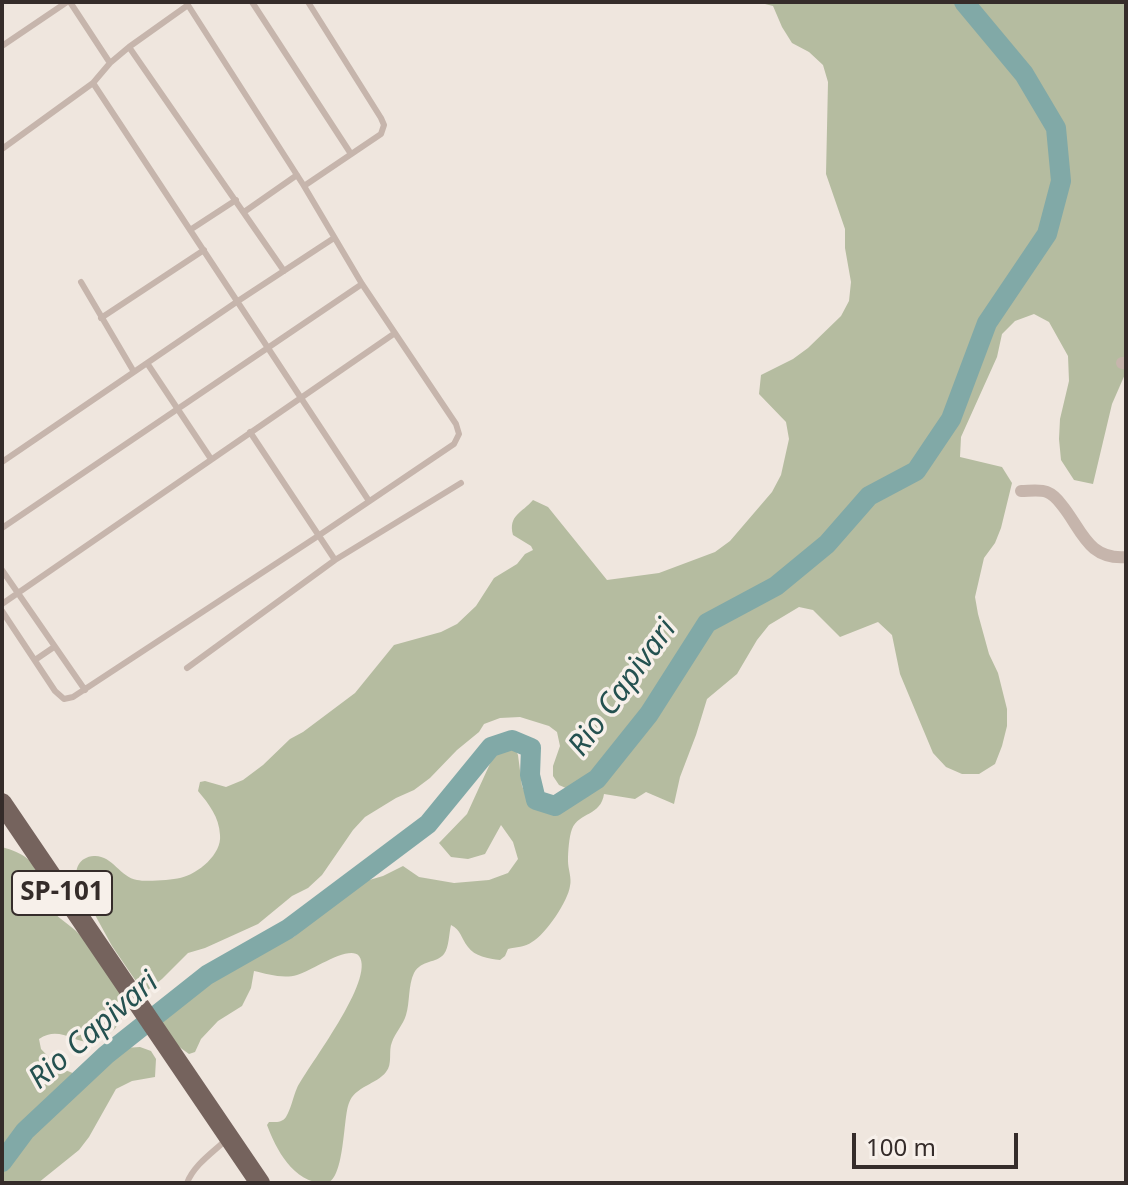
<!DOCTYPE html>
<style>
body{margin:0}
#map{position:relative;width:1128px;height:1185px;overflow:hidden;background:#efe6de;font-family:"Noto Sans",sans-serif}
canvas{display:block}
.frame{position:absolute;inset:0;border:4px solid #352c2a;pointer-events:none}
.scale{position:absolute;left:852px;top:1133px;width:166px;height:36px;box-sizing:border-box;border:4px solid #352c2a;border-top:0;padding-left:10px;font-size:24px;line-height:28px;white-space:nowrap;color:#352c2a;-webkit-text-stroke:6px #f7f0ea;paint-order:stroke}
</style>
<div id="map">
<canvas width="1128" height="1185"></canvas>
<div class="frame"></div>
<div class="scale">100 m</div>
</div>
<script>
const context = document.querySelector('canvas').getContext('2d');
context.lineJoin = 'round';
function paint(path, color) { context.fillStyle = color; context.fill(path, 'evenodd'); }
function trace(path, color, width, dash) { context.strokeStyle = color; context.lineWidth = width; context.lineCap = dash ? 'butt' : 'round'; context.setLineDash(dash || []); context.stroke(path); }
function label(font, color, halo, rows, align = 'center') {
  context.font = font + ' "Noto Sans",sans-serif'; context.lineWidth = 7; context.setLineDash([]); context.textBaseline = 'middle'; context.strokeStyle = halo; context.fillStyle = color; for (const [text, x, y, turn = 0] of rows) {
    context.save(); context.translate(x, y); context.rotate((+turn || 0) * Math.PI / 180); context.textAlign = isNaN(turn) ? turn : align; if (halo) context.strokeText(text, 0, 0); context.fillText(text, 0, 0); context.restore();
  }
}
paint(new Path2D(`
 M757 2H1126V372L1112 404 1093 484 1074 480 1061 460 1059 439 1060 419 1069 381 1068 356 1049 322 1034 314 1015 321 1002 334 997 357 961 437 960 457 1002 467 1012 483 1001 528 995 543 984 558 975 597 978 614 989 654 998 673 1007 709V726L1002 746 995 764 979 774H962L946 767 933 753 900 674 892 635 878 622 840 637 813 610 799 607 769 625 757 640 737 674 707 699 696 735 680 777 674 804 646 792 635 799 604 794C601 816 579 812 572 829 569 837 568 852 568 861 568 869 572 878 570 886 568 901 546 934 532 942 525 947 516 947 508 949L505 956 500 960C489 959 474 956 468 947 461 938 461 930 451 925 449 933 449 948 444 954 436 964 422 959 414 973 408 985 410 1003 406 1015 403 1025 395 1033 392 1042 388 1051 393 1064 386 1072 377 1084 354 1087 349 1103 343 1117 345 1178 327 1183 294 1185 276 1149 267 1125L269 1122C275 1122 282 1123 286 1117 291 1109 293 1097 297 1088 308 1066 376 979 359 956 349 944 310 972 297 975 283 979 267 974 254 971L251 988 242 1006 218 1021 201 1039 195 1052 189 1054 178 1046 155 1013 188 994 228 960 260 945 294 937 306 924 334 901 366 881 383 876 403 866 419 877 454 883 489 880 508 873 518 859 513 842 501 825 485 854 468 859 451 857 439 843 467 814 499 744 507 743 514 746 518 755 522 786 530 804C544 808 555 799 568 792V789L559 785 553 776V766L560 746 557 732 549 726 520 717 500 718 484 724 479 732 457 750 430 778 414 790 396 798 365 817 353 830 322 875 308 888 292 896 258 924 205 948 188 953 162 979 144 993 112 946 77 882C74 869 79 857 94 856 112 855 120 877 137 880 146 882 171 880 180 878 198 874 222 854 220 835 219 817 209 804 198 791L200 782 205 781 226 787 243 780 263 765 290 739 303 732 355 693 394 645 441 632 457 624 476 606 494 578 517 564 525 554 533 550 531 546 513 535C508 515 522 513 533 500L548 507 607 580 659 573 715 552 730 541 772 492 781 475 789 439 786 422 759 394 761 375 793 359 808 348 841 316 849 301 851 282 845 248V229L826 174 828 82 823 65 809 52 792 43 782 27 773 6Z
 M2 847C45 859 32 874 48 905 55 917 71 925 80 935 96 954 109 976 123 996 126 1007 126 1016 118 1025 85 1065 68 1019 39 1039L41 1049 58 1067 75 1074 93 1069 124 1048 140 1047 151 1051 156 1059 155 1077 132 1081 116 1089 89 1137 79 1150 38 1183H2Z`), '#b5bca0');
trace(new Path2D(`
 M2 1162 25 1131 106 1055 207 975 288 929 428 824 491 747 512 740 531 748 530 775 536 800 555 806 597 779 649 714 707 623 776 586 827 544 869 496 916 471 951 419 987 323 1047 234 1061 181 1056 128 1024 74 964 2`), '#81a9a7', 20);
trace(new Path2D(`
 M252 2 351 154
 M2 46 67 2
 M129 47 284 271
 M110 63 129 47 188 5
 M93 83 369 501
 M2 149 93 83 110 63 70 2
 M304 186 381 134 384 125 381 118 308 2
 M244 212 297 175
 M190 230 236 200
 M81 282 134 372
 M101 318 204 250
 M147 363 211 459
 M250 432 335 560
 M2 462 238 301 334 238
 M2 528 362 284
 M2 570 85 690
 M2 604 395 333
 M2 611 55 691 64 699 73 697 318 536 454 444 459 434 456 424 362 284 304 186 186 2
 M35 660 54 647
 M187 668 335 560 461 483
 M187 1183C194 1165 212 1153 226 1140`), '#c6b5ac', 6);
trace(new Path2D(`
 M1122 363H1126
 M1021 491C1029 491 1040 489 1047 492 1052 494 1058 500 1061 504 1082 529 1087 560 1126 557`), '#c6b5ac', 12);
trace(new Path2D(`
 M2 803 260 1183`), '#75635d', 20);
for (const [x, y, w] of [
 [62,893,100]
]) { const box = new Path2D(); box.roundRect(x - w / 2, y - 22, w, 44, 6); context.fillStyle = '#f7f0ea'; context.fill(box); trace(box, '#352c2a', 2); }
label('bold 26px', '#352c2a', null, [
 ["SP-101",62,893]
]);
label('italic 30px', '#245150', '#f7f0ea', [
 ["Rio Capivari",623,688,-54],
 ["Rio Capivari",94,1031,-41]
]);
</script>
